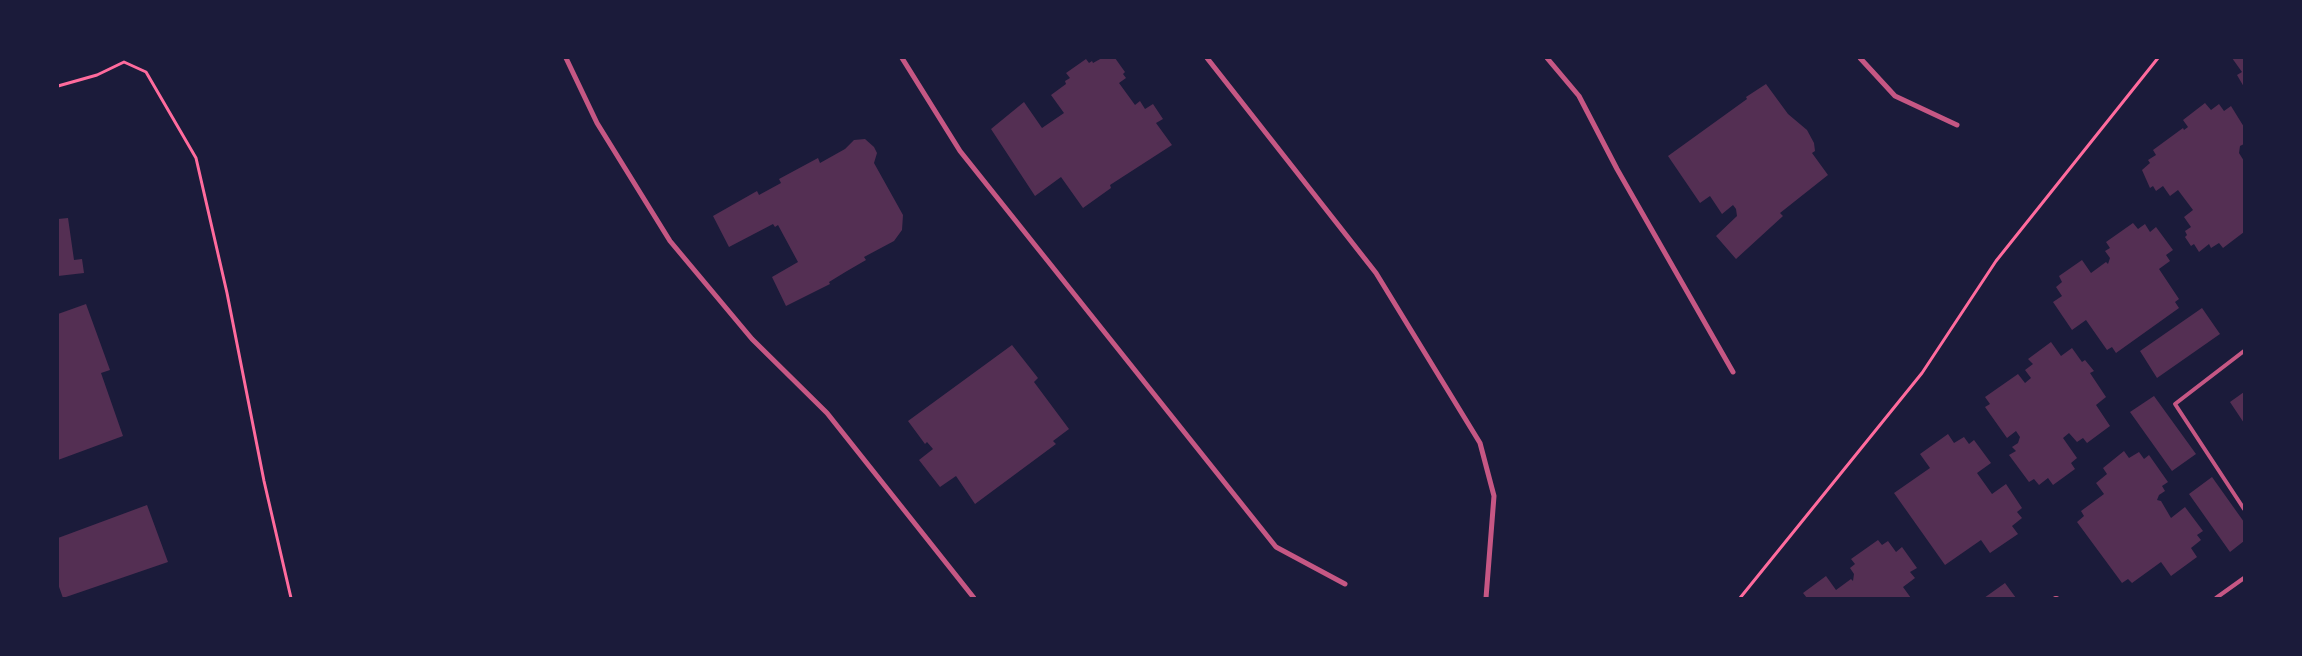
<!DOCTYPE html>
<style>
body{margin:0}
#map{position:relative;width:2302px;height:656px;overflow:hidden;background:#1b1b3a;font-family:Signika,sans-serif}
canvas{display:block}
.frame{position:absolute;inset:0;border:59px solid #1b1b3a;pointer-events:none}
</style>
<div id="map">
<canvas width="2302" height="656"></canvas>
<div class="frame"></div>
</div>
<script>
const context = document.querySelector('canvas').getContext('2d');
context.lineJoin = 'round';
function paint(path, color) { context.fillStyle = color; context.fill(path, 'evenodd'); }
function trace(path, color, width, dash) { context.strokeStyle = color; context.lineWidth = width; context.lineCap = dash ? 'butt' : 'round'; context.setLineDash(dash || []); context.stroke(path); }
paint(new Path2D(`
 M1102 58H1115L1125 72 1123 74 1126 78 1119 83 1135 105 1140 101 1145 109 1153 104 1163 119 1156 123 1172 145 1110 185 1111 188 1083 208 1061 177 1035 196 991 129 1024 102 1042 128 1064 113 1051 95 1066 84 1065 81 1070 78 1066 73 1086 59 1089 63 1092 61 1093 63Z
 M2232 58H2244V87L2237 75 2242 72Z
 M1766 84 1788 114 1807 130 1814 143 1815 151 1812 153 1828 175 1780 213 1783 216 1736 259 1716 236 1737 216 1736 209 1733 205 1722 214 1710 196 1700 203 1668 156 1747 99 1746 97Z
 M2205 103 2211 110 2219 104 2224 111 2231 106 2244 127 2243 139 2244 144 2240 146 2239 153 2244 161V232L2223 248 2219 243 2211 248 2209 244 2199 252 2194 244 2191 246 2185 237 2187 235 2185 231 2191 227 2184 217 2193 210 2178 190 2170 196 2163 186 2156 191 2153 186 2150 188 2142 170 2150 163 2148 160 2156 155 2153 150 2183 128 2184 130 2188 127 2183 120Z
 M865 139 874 147 877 153 874 163 903 215 902 230 894 241 864 257 866 260 847 271 829 282 830 284 786 306 772 277 798 262 778 225 775 227 773 224 729 247 713 216 757 191 759 195 781 183 779 179 818 158 820 163 845 149 854 140Z
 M68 218 74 260 82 259 84 273 58 276V219Z
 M2133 223 2138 229 2145 224 2150 232 2156 227 2173 250 2166 255 2170 261 2159 269 2179 299 2175 302 2179 308 2116 353 2112 347 2107 350 2086 320 2072 330 2053 302 2062 296 2056 287 2062 282 2059 276 2082 260 2091 273 2106 262 2108 264 2110 258 2105 251 2110 248 2106 242Z
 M86 304 110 370 101 373 123 436 58 460V314Z
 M2202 308 2220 334 2157 378 2140 351Z
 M2051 342 2061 356 2072 348 2082 362 2085 360 2094 371 2090 373 2106 397 2096 405 2110 426 2087 443 2083 438 2077 442 2069 433 2063 438 2077 458 2071 463 2075 469 2053 485 2048 478 2039 485 2034 479 2029 482 2009 455 2016 451 2012 447 2018 443 2020 437 2016 431 2007 438 1985 407 1990 404 1985 397 2018 374 2025 383 2031 378 2025 370 2033 364 2028 359Z
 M1012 345 1038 378 1034 382 1069 429 1053 441 1056 444 975 504 956 476 940 487 919 460 933 449 927 442 925 444 908 421Z
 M2244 392V423L2230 402Z
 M2154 396 2196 454 2172 471 2130 412Z
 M1948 434 1954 443 1964 437 1969 444 1974 440 1991 463 1977 473 1992 494 2006 484 2022 508 2017 512 2022 518 2012 526 2018 534 1990 553 1981 540 1945 565 1894 493 1930 468 1920 454Z
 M2124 451 2129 458 2139 452 2144 459 2149 455 2168 482 2162 486 2165 491 2159 495 2157 500 2161 501 2171 518 2185 507 2203 531 2197 535 2201 540 2191 548 2197 557 2171 576 2161 562 2132 583 2128 579 2122 583 2077 522 2084 516 2081 511 2104 494 2096 483 2107 474 2103 468Z
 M2212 477 2244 522V541L2230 552 2189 494Z
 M147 505 168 562 63 598 58 584V538Z
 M1878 540 1882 545 1888 541 1896 552 1902 547 1917 568 1910 572 1915 578 1903 587 1911 598H1807L1803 593 1826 576 1836 590 1851 579 1853 581 1854 574 1850 568 1855 564 1851 559Z
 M2005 583 2016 598H1984Z`), '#542f53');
trace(new Path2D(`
 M58 86 97 75 124 62 146 72 196 158 227 293 264 481 291 598
 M1740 598 1922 373 1996 261 2158 58`), '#ff6b9d', 3);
trace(new Path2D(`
 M2244 351 2175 404 2244 509
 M2055 598H2057
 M2216 598 2244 578`), '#c65784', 4);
trace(new Path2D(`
 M566 58 597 123 670 241 752 339 827 413 974 598
 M902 58 960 151 1276 547 1345 584
 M1207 58 1376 273 1480 443 1494 496 1486 598
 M1547 58 1579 96 1617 169 1733 372
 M1860 58 1895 96 1957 125`), '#c65784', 5);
</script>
